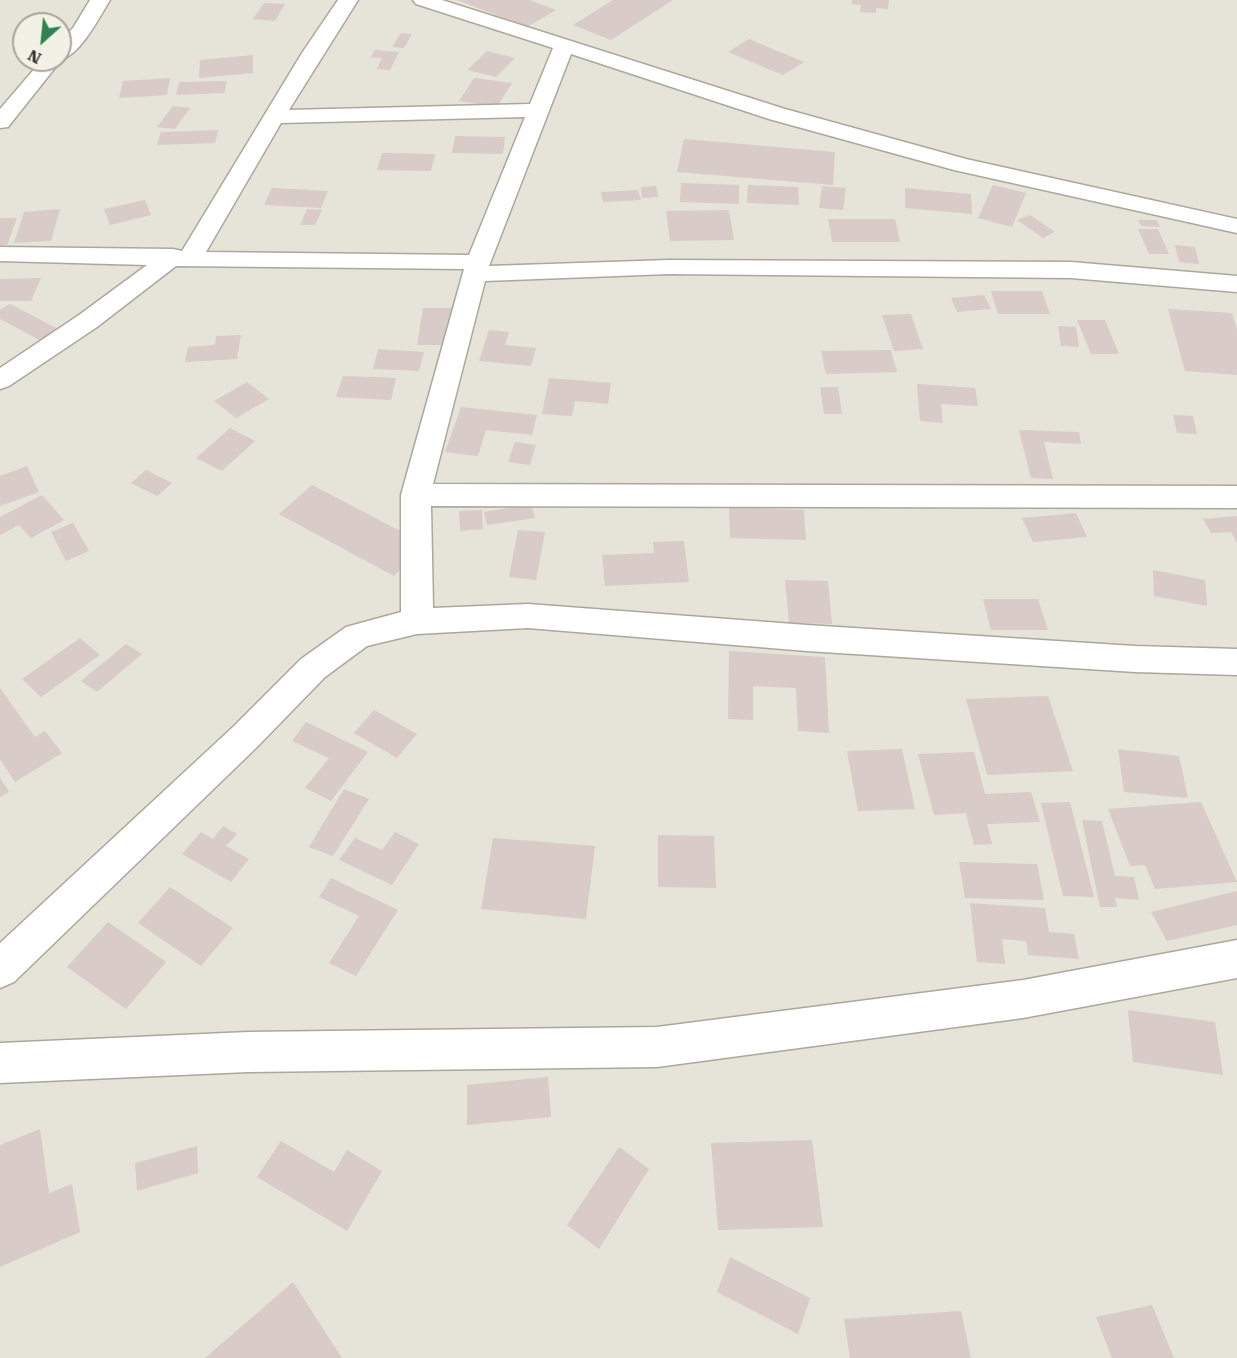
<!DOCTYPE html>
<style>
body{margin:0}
#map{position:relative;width:1237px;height:1358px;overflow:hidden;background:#e6e3d8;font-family:"Roboto Serif",serif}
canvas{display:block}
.north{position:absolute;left:12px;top:12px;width:60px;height:60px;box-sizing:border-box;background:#f3f1e5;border:2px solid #a7a59c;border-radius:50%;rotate:207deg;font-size:16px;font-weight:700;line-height:24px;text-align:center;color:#34332e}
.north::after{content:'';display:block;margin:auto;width:21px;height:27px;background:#2f8254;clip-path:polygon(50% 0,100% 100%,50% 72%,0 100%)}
</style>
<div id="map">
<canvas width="1237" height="1358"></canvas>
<div class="north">N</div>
</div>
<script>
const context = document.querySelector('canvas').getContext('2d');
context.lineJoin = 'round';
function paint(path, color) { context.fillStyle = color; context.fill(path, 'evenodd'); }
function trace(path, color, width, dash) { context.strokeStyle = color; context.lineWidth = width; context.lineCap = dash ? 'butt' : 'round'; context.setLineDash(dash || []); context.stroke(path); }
paint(new Path2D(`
 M457 0H530L556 10 527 27Z
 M613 0H673L611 40 573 25Z
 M852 0H889L888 9 876 8V13L860 12 861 5 852 4Z
 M264 3 285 4 275 21 253 19Z
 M401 33 412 34 404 48 392 47Z
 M749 39 804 62 783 75 728 52Z
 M375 50 399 52 390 70 377 69 382 58 371 57Z
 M487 51 515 58 496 77 467 70Z
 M253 55V73L199 78 200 60Z
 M170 78 167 95 119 98 123 81Z
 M474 78 512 83 497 107 459 101Z
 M227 81 224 93 176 95 179 82Z
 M173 106 190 108 175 129 157 127Z
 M218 130 215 143 157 145 161 132Z
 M455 136 505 137 503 154 452 153Z
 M684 139 835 152 833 185 677 172Z
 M382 153 435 154 431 171 377 170Z
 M681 183 739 185V204L680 202Z
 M748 185 798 187 799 205 747 203Z
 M993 185 1026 193 1012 227 978 218Z
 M656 186 658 197 642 198 641 187Z
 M822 186 846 188 843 210 819 208Z
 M272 188 328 191 321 208 264 205Z
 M905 188 971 194 972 214 905 208Z
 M638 190 641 200 603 202 601 192Z
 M145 200 151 215 110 225 104 209Z
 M60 209 51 241 14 243 24 212Z
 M307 209 322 210 315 225H300Z
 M729 210 734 240 670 241 666 211Z
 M1030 215 1055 232 1043 238 1017 220Z
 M0 218H17L7 245H0Z
 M828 219H895L900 242H832Z
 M1138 220H1157L1160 227 1141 226Z
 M1138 229H1158L1169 254H1149Z
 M1175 245 1195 247 1199 264 1179 262Z
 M41 278 31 301H0V279Z
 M991 291H1042L1050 314H998Z
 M984 295 991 309 957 312 951 298Z
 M10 304 58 329 41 341 0 319V310Z
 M423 308H455L451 345H417Z
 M1168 309 1232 313 1237 329V375L1185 371Z
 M911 314 923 349 894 351 882 315Z
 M1077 320H1105L1119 354H1091Z
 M1058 326 1076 327 1079 347 1061 346Z
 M489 330 509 332 505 345 536 348 531 366 479 361Z
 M241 335 237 359 185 362 188 347 215 345 216 336Z
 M378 349 424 352 419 371 373 369Z
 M891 350 897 372 826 374 821 351Z
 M343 376 396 378 391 400 336 397Z
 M549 378 611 383 608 404 575 401 572 416 542 414Z
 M247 382 269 399 236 418 214 401Z
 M917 384 975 388 978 406 941 404 943 423 920 421Z
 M820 387H838L842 414H824Z
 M461 407 537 415 532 435 486 430 478 456 445 452Z
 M1173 415 1193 416 1197 434 1177 433Z
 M230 428 255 441 222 471 196 458Z
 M1019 430 1079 432 1081 444 1044 442 1053 479 1031 478Z
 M515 442 536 445 530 465 508 462Z
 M27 466 39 492 0 506V476Z
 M146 470 172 483 157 496 131 483Z
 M312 485 425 544 394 576 279 514Z
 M42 495 64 520 31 538 19 525 0 535V517Z
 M531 504 535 518 487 525 484 512Z
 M729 507 804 510 806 540 730 538Z
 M482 510 483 529 460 531 459 511Z
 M1076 513 1087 537 1033 542 1022 518Z
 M1237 516V543L1231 532 1211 533 1203 519Z
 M73 523 89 551 66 561 51 532Z
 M518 530 545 532 536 580 509 577Z
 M684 541 689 582 605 586 602 555 654 553 653 542Z
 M1153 570 1205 580 1207 606 1154 596Z
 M785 580 828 581 832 624 789 623Z
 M983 599H1038L1048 630H991Z
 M80 638 100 655 41 697 22 679Z
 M126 644 142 654 97 692 81 681Z
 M729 651 825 657 829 733 798 731 796 688 753 686V720L728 719Z
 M0 688 35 737 45 731 62 753 15 782 0 759Z
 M1048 696 1073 771 987 775 966 699Z
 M374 710 417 734 397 758 354 733Z
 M306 722 368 752 331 801 305 788 329 758 292 741Z
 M902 749 915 809 858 811 847 751Z
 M1118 749 1179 756 1188 798 1124 792Z
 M974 752 985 794 1031 792 1040 822 987 824 992 844 974 845 966 813 934 815 918 754Z
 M0 778 9 792 0 797Z
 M344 789 369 799 333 856 309 847Z
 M1070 802 1094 897 1063 896 1041 803Z
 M1201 802 1237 882 1155 889 1145 865 1130 866 1108 809Z
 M1082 820 1102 821 1115 876 1134 877 1139 900 1115 898 1117 907H1100Z
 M223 826 237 834 226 846 249 859 231 882 182 854 201 832 213 839Z
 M395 832 419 844 392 885 339 860 355 838 382 850Z
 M658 835 714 836 716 888 658 887Z
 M493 838 595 846 586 919 481 909Z
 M959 862 1037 864 1044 900 965 898Z
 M331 878 398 910 356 976 329 963 359 916 319 897Z
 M170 887 233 928 201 966 138 923Z
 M1237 891V925L1167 941 1151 912Z
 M970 903 1045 908 1049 932 1074 934 1079 959 1028 955 1026 941 1002 939 1005 964 977 962Z
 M108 922 166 962 126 1009 67 967Z
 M1128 1010 1215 1022 1223 1075 1133 1062Z
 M548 1077 551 1117 467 1125V1085Z
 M40 1129 49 1193 72 1184 80 1232 0 1267V1145Z
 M812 1140 823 1227 718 1230 711 1143Z
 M281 1141 334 1172 347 1150 382 1171 347 1231 257 1177Z
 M197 1146 198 1173 137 1191 135 1163Z
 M619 1147 649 1169 599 1249 567 1225Z
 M730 1257 810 1298 798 1334 717 1292Z
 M293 1282 342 1358H205Z
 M1152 1305 1174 1358H1112L1096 1317Z
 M961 1311 971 1358H850L844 1319Z`), '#d8cbc8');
const minor = new Path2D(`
 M90 0H110C100 16 81 54 62 59L8 127 0 128V109L42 60H60V41L73 28Z
 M338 0H358L289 110 530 104 553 48 416 4 413 0H442L785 109 966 159 1237 219V233L954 170 769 119 571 54 489 266 669 260 1071 262 1237 276V292L1071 278 669 274 485 281 433 484 1237 486V508L431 506 433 608 528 604 807 625 1135 646 1237 649V675L1135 672 807 651 528 628 417 634 367 646 325 677 257 747 14 982 0 988V943L233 727 301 659 346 627 401 612V495L464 269 176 266 97 327 9 386 0 389V368L79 315 147 265 0 261V247L173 249 182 251 302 53ZM525 117 469 255 206 252 281 123Z
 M1237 940V978L1023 1018 657 1067 248 1072 0 1083V1043L248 1032 657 1027 1023 980Z`);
trace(minor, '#aaa89d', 3);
paint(minor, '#fff');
</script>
